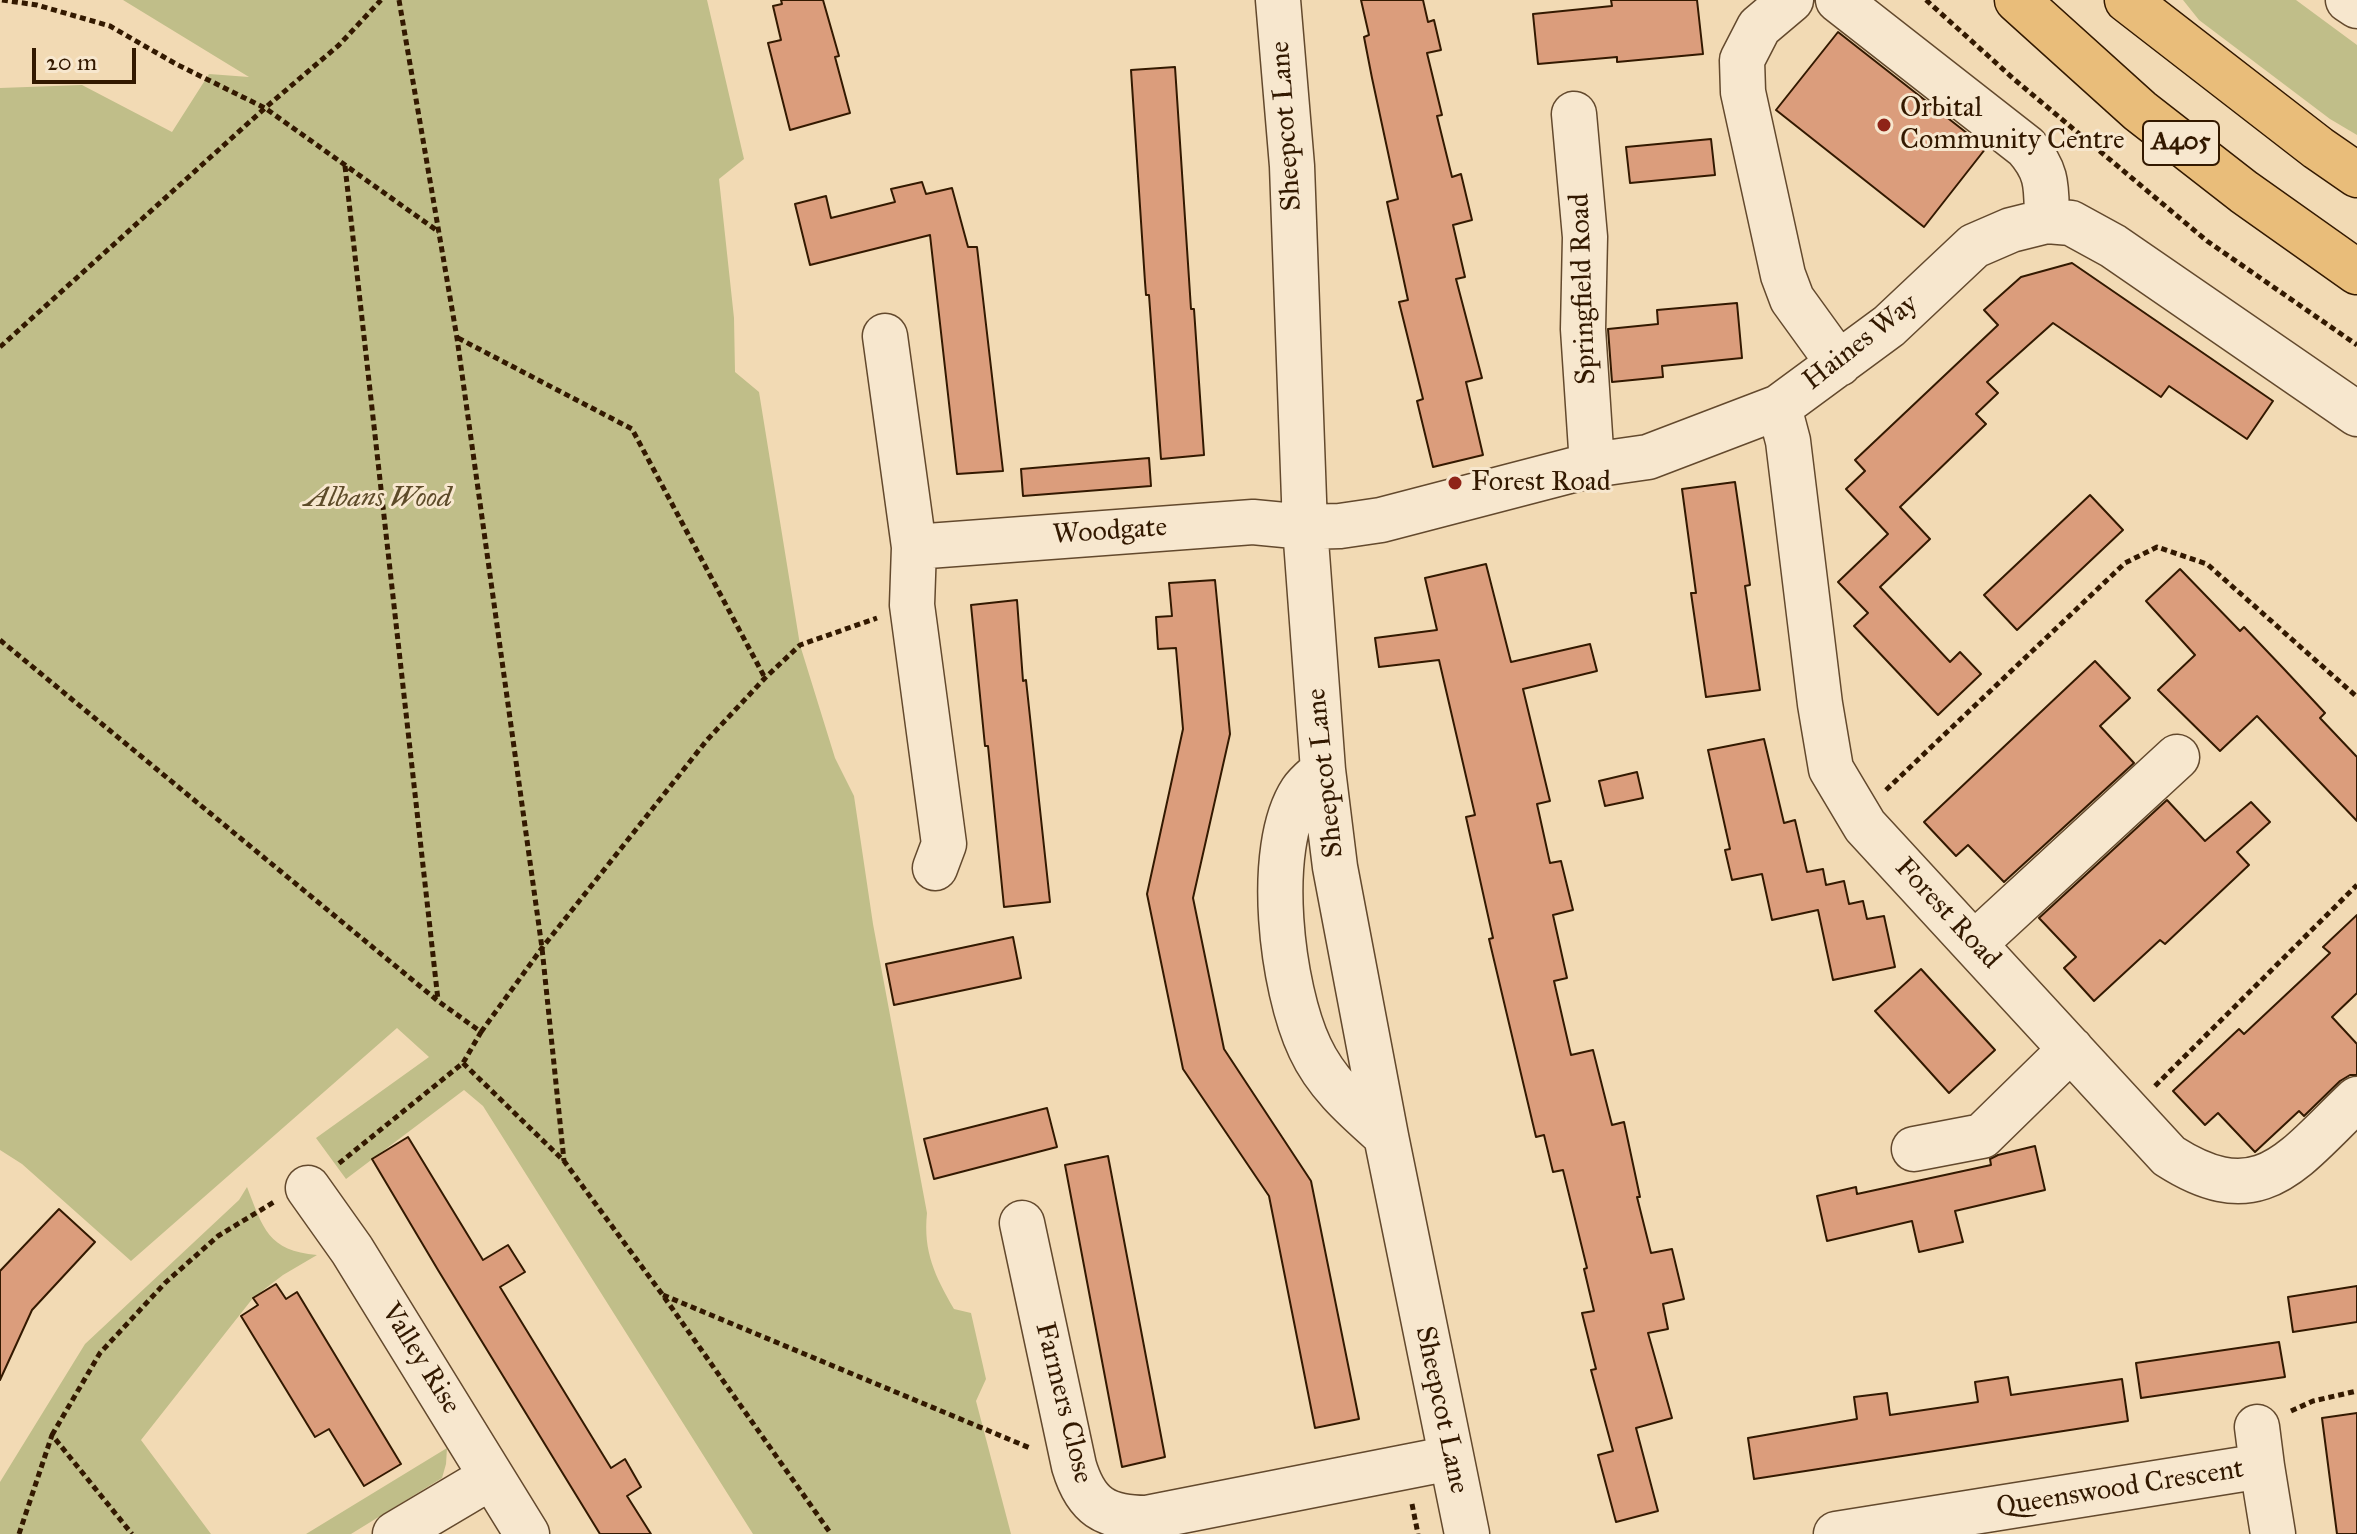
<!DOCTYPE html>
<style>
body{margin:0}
#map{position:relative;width:2357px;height:1534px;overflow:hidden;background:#f2dab4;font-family:"IM FELL Great Primer",serif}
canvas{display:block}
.scale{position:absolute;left:32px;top:48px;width:104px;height:36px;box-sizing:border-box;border:4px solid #331900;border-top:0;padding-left:10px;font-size:24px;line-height:28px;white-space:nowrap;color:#331900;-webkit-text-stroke:6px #f7e7ce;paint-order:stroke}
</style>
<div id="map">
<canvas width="2357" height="1534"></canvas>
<div class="scale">20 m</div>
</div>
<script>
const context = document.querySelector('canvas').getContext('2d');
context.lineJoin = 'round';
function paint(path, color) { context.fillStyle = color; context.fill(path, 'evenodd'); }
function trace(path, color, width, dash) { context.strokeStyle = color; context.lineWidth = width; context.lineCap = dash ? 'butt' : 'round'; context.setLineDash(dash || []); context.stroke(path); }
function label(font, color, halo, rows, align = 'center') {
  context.font = font + ' "IM FELL Great Primer",serif'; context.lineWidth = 6; context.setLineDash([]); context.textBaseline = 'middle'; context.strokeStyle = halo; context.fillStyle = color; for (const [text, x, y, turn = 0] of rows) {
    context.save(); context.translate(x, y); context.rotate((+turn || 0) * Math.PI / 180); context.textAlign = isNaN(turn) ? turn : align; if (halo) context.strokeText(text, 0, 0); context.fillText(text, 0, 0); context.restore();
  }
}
paint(new Path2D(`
 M123 0H707L744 159 719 179 734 318 735 372 759 392 800 645 835 758 854 796 873 924 927 1213C923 1252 935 1276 954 1309L971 1313 986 1379 976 1401 1011 1534H753L483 1106 464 1090 346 1179 316 1138 429 1057 397 1028 131 1261 22 1164 0 1150V88L82 85 172 132 209 74 249 77Z
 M2183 0H2296L2357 45V135L2330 119 2199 20Z
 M247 1187C263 1228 268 1251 317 1255L283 1275 253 1298 141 1440 211 1534H0V1482L85 1344 239 1200Z
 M447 1448 446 1464 442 1478 351 1534H306Z`), '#c0be89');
const building = new Path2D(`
 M781 0H823L839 56 835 57 850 113 790 130 768 43 781 40 773 6 782 4Z
 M1361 0H1423L1428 22 1434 20 1441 50 1427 53 1442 115 1437 116 1452 177 1461 174 1472 220 1453 225 1465 277 1456 279 1482 378 1466 382 1483 455 1433 467 1417 401 1423 399 1399 302 1408 300 1387 202 1398 199 1372 78 1364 37 1369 35Z
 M1611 0H1697L1703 54 1617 62V57L1538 64 1533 14 1612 6Z
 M1838 32 1986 148 1924 227 1776 110Z
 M1175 67 1191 309H1194L1204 455 1161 459 1149 295H1146L1145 282 1131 70Z
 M1711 139 1715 175 1630 183 1626 147Z
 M922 182 926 194 952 188 968 247H977L1003 471 957 474 930 235 810 265 795 204 826 196 831 218 895 202 891 189Z
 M2072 263 2273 401 2247 439 2169 386 2161 397 2053 323 1987 382 1998 393 1976 414 1986 424 1900 507 1930 539 1880 587 1950 662 1960 652 1981 674 1938 715 1854 626 1868 613 1838 582 1888 534 1846 489 1865 471 1855 460 1998 325 1984 310 2021 277Z
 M1737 303 1742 358 1662 366 1663 377 1612 382 1608 329 1658 324 1657 310Z
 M1149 458 1151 486 1023 496 1021 469Z
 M1735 482 1750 585 1745 586 1760 690 1706 697 1691 593H1696L1682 489Z
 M2090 495 2123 530 2017 630 1984 595Z
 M1486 564 1511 662 1590 644 1597 671 1523 689 1550 801 1537 804 1550 863 1561 861 1573 910 1553 915 1567 978 1554 981 1571 1055 1593 1050 1612 1125 1624 1122 1640 1197H1637L1651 1253 1672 1249 1684 1299 1663 1304 1668 1329 1648 1333 1672 1418 1636 1428 1658 1511 1616 1522 1598 1455 1613 1451 1591 1370 1596 1369 1582 1313 1594 1311 1584 1269 1587 1268 1563 1170 1553 1172 1544 1135 1536 1137 1489 939 1493 938 1466 817 1475 815 1439 660 1379 667 1375 638 1437 630 1425 578Z
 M2180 569 2240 631 2244 627 2284 669 2325 713 2320 718 2357 757V821L2257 716 2220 751 2158 690 2195 655 2146 601Z
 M1215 580 1230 734 1193 898 1224 1049 1311 1181 1359 1419 1315 1428 1269 1196 1183 1069 1147 894 1183 729 1176 648 1158 649 1156 617 1172 616 1169 583Z
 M1017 600 1023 681 1026 680 1050 902 1004 907 988 746H985L971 605Z
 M2095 661 2130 698 2100 726 2134 763 2004 882 1968 845 1956 856 1924 822Z
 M1764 739 1784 823 1795 820 1807 872 1823 869 1826 885 1844 881 1849 904 1863 901 1867 919 1884 916 1895 967 1833 980 1818 910 1772 920 1762 874 1732 880 1725 850 1730 849 1708 750Z
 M1637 772 1643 798 1605 806 1599 781Z
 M2167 800 2205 841 2251 802 2270 822 2237 852 2249 865 2165 944 2160 940 2094 1001 2064 968 2076 957 2039 918Z
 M2357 915V993L2332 1017 2357 1044V1075H2350L2340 1081 2304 1116 2299 1111 2255 1152 2218 1113 2205 1125 2173 1091 2239 1029 2244 1034 2308 974 2330 953 2323 947Z
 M1013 937 1021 978 894 1005 886 964Z
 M1921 969 1995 1050 1949 1093 1875 1011Z
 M1047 1108 1057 1147 934 1179 924 1139Z
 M408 1137 483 1260 508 1245 525 1272 500 1287 611 1468 625 1459 641 1487 627 1496 651 1534H600L438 1270 372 1159Z
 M2035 1146 2045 1190 1955 1211 1963 1242 1919 1252 1912 1221 1827 1241 1817 1196 1856 1187 1857 1194 1991 1165 1990 1159 1998 1155Z
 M1108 1156 1165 1457 1122 1467 1065 1165Z
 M59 1209 95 1242 32 1310 0 1380V1271Z
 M276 1284 286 1299 297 1292 401 1464 364 1486 329 1429 315 1437 241 1316 258 1305 253 1298Z
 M2357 1286V1322L2293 1332 2288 1297Z
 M2279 1342 2285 1377 2141 1398 2136 1363Z
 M2008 1377 2011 1395 2122 1379 2128 1421 1754 1479 1748 1438 1857 1419 1854 1397 1887 1393 1890 1415 1978 1402 1975 1382Z
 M2357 1413V1534H2337L2322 1418Z`);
paint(building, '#db9d7c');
trace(building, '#331900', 2);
const minor = new Path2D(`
 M1278 0 1292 166 1305 527 1323 770 1335 867 1386 1136 1467 1534
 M1791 0 1759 27 1742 60 1743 92 1783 275 1792 299 1839 364
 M1838 0 2026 147C2049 173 2046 188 2047 221
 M2348 0 2357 6
 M1574 114 1585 237 1583 329 1592 465
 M885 336 914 547 912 605 944 844 935 868
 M1779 407 1788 441 1820 704 1831 769 1865 826 2169 1156C2261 1215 2293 1159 2357 1099
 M914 547 1253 522 1305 527 1340 526 1381 520 1592 465 1648 457 1779 407 1889 326 1974 246 2011 230 2047 221 2071 223 2113 246 2357 414
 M1323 770C1317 776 1307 783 1302 791 1264 849 1282 989 1310 1048 1327 1085 1357 1110 1386 1136
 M1974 944 2177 757
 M1914 1149 1982 1136 2071 1049
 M308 1188 352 1250 527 1534
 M1022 1223 1074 1466C1086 1506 1105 1518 1146 1518L1451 1458
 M2257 1427 2262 1466
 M395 1534 491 1477
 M1836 1534 2262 1466 2273 1534`);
const highway = new Path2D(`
 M2017 0 2140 111 2244 192 2357 272
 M2127 0 2318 148 2357 175`);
trace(minor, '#63492d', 47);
trace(highway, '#331900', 47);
trace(new Path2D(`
 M2 0 37 5 110 26 176 64 265 108 339 45 381 0
 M399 0 457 338 542 948 564 1161
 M1926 0 2015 80 2207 241 2357 345
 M345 166 438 1000
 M458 338 632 429 765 678
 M0 347 265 108 439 232
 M0 640 438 1001 481 1032 463 1063 337 1165
 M1886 790 2125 563 2157 547 2207 564 2357 697
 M481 1032 542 948 707 740 765 678 800 645 877 618
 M463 1063 564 1161 662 1294 831 1534
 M2155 1086 2357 885
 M663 1295 1030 1448
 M2291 1411 2313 1401 2357 1391
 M52 1435 100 1353 165 1283 218 1236 274 1202
 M1412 1504 1418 1534
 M19 1534 52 1435 132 1534`), '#331900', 5, [6, 4]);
trace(minor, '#f7e7ce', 44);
trace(highway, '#e9bd7a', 44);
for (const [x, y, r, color] of [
 [1884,125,8,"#8f2418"],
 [1455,483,8,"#8f2418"]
]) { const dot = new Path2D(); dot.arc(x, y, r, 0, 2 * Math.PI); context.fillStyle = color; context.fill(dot); trace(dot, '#f7e7ce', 3); }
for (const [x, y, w] of [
 [2181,143,76]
]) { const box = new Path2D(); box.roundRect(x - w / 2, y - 22, w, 44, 6); context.fillStyle = '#f7e7ce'; context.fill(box); trace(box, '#331900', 2); }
label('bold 26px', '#331900', null, [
 ["A405",2181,143]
]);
label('28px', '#331900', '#f7e7ce', [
 ["Orbital",1900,109],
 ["Community Centre",1900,141],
 ["Forest Road",1471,483]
], 'left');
label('28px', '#331900', '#f7e7ce', [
 ["Sheepcot Lane",1287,126,-94],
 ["Springfield Road",1584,289,-92],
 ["Haines Way",1861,343,-38],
 ["Woodgate",1110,532,-4],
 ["Sheepcot Lane",1326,773,-96],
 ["Forest Road",1947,914,47],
 ["Valley Rise",420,1359,58],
 ["Farmers Close",1063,1403,76],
 ["Sheepcot Lane",1441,1410,78],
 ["Queenswood Crescent",2120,1489,-9]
]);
label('italic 28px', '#5d4b29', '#f7e7ce', [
 ["Albans Wood",378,499]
]);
</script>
